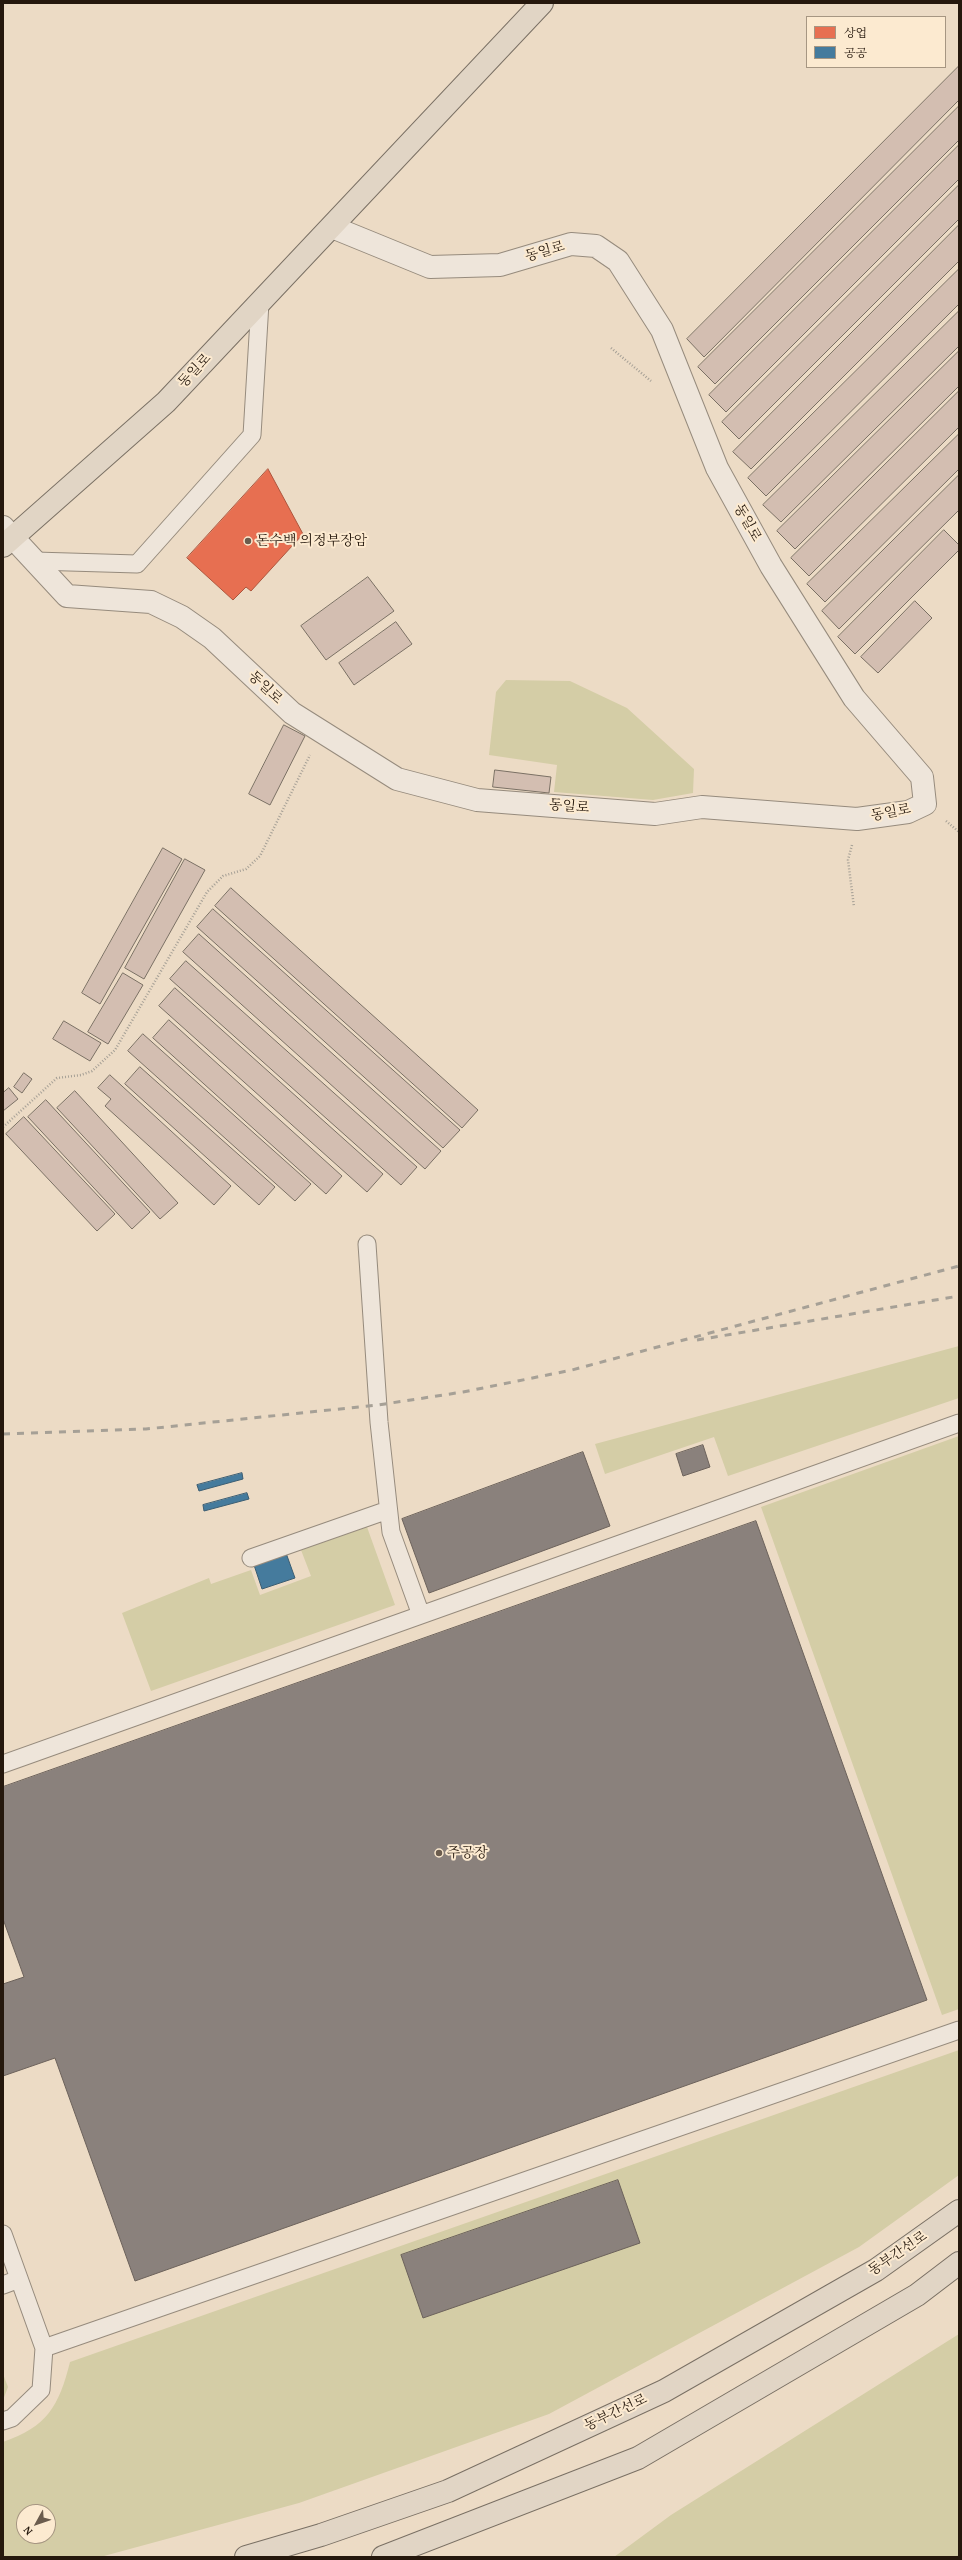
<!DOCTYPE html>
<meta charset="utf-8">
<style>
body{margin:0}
#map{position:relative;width:962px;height:2560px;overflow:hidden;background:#ecdbc5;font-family:"Gentium Book Plus","Noto Serif KR",serif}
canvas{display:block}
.frame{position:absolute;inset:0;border:4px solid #25180d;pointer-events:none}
.legend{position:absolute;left:806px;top:16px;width:140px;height:52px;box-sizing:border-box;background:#fcead0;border:1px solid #a69682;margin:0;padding:5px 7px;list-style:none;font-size:12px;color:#25180d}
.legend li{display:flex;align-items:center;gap:8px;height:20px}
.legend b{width:20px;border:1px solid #a69682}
.north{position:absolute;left:16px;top:2504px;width:40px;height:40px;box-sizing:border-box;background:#fcead0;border:1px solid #a69682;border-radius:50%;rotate:230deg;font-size:11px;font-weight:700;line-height:16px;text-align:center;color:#25180d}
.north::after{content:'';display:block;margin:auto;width:14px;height:18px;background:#6b5c4d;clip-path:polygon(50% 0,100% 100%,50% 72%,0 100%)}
</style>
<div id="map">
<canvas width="962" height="2560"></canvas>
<div class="frame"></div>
<ul class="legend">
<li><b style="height:11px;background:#e76f51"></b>상업</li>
<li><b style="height:11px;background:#457b9d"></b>공공</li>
</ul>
<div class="north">N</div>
</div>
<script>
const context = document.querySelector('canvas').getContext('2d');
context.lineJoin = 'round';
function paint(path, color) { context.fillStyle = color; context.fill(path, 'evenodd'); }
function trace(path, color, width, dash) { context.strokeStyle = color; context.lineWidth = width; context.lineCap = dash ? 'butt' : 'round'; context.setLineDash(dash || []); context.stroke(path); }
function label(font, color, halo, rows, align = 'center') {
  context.font = font + ' "Gentium Book Plus","Noto Serif KR",serif'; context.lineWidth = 4; context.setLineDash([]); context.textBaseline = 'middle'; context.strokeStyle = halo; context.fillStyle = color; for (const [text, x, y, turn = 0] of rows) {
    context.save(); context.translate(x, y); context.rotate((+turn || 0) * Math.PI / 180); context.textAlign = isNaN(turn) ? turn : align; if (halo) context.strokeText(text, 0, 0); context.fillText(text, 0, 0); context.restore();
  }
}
paint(new Path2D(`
 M506 680 570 681 627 708 694 769 693 793 653 800 554 792 557 765 489 755 496 692Z
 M959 1346V1398L728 1476 714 1437 605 1474 595 1444Z
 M959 1436V2009L942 2015 761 1507Z
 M367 1527 395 1605 151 1691 122 1613 209 1578 211 1584 251 1570 260 1595 311 1576 301 1550Z
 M959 2050V2175L859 2247 549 2414 299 2503 104 2556 3 2557V2442C47 2427 59 2406 70 2362ZM24 2512H48V2536H24Z
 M959 2334V2557H614L671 2515Z
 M3 2374 8 2387 3 2400Z`), '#d4cda6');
const shops = new Path2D(`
 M268 469 303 534 251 591 246 587 233 600 187 558Z`);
paint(shops, '#e76f51');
trace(shops, '#ad553d', 1);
const public = new Path2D(`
 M242 1473 243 1479 199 1491 197 1485Z
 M247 1493 249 1499 204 1511 203 1505Z
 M286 1553 295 1578 262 1589 254 1565Z`);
paint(public, '#457b9d');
trace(public, '#3b5d72', 1);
const industry = new Path2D(`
 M703 1445 710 1467 683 1476 676 1454Z
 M583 1452 610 1526 429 1593 402 1519Z
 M756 1521 927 2000 135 2281 55 2058 3 2076V1984L24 1977 3 1919V1787Z
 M618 2180 640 2243 423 2318 401 2255Z`);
paint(industry, '#8a817c');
trace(industry, '#6c625b', 1);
const building = new Path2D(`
 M959 66V100L704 357 687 339Z
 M959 106V140L715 384 698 367Z
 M959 145V179L726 412 709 395Z
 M959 185V219L739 439 722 422Z
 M959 225V261L751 469 733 452Z
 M959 269V304L766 496 748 478Z
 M959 311V346L781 522 763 505Z
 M959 351V386L795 549 777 531Z
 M959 391V427L809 576 791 558Z
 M959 434V469L825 602 807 584Z
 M959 475V510L839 629 822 611Z
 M944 530 959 545V550L855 654 838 637Z
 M368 577 394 611 326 660 301 626Z
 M915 601 932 618 878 673 861 657Z
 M396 622 412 644 354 685 339 663Z
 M284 725 305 736 270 805 249 794Z
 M495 770 551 777 549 793 493 787Z
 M163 848 182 859 100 1004 82 993Z
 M185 859 205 870 144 979 125 968Z
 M231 888 478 1110 462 1128 215 906Z
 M213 909 460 1130 443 1148 197 927Z
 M199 934 441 1151 425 1169 183 952Z
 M186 961 417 1167 401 1185 170 979Z
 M123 973 143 985 108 1044 88 1032Z
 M175 988 383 1174 367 1192 159 1006Z
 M169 1020 342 1176 326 1194 153 1038Z
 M64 1021 101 1043 90 1061 53 1039Z
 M143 1034 311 1184 295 1201 128 1051Z
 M140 1067 275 1187 259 1205 125 1084Z
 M24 1073 32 1079 22 1093 14 1087Z
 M110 1075 231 1186 214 1205 105 1106 111 1099 98 1088Z
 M9 1088 18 1099 3 1111V1093Z
 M75 1091 178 1203 160 1219 57 1108Z
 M46 1100 150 1212 132 1229 28 1117Z
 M24 1117 115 1214 97 1231 6 1134Z`);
paint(building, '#d3beb1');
trace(building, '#7a7064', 1);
const lane = new Path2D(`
 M35 561 137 564 252 435 260 303
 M367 1244 379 1422 391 1532 421 1615 959 1423
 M251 1558 388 1510
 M3 1764 421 1615
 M3 2234 44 2348 959 2030
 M3 2285 19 2279
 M3 2421 12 2418 41 2390 44 2348`);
const street = new Path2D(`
 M3 527 67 596 151 602 182 617 212 638 292 713 397 779 477 800 655 814 702 807 857 819 908 812 925 804 922 777 854 698 771 566 717 468 662 330 618 261 596 246 571 244 500 265 430 267 332 227`);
const primary = new Path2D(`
 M3 546 166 402 542 3`);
const highway = new Path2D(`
 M246 2557 321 2535 448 2491 664 2391 876 2270 959 2211
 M383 2557 638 2458 917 2295 959 2263`);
trace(lane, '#968b7d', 19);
trace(street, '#968b7d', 24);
trace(primary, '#7a7064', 24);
trace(highway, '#7a7064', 24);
trace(new Path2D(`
 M611 348 651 381
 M946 821 959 832
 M852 845 848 860 854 907
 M3 1127 57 1078 81 1075 92 1071 115 1050 207 892 223 876 246 869 260 856 310 755
 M957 2557 959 2556`), '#a6a096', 2.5, [1, 2]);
trace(lane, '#eee5da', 17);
trace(street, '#eee5da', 22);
trace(primary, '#e1d5c5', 22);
trace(highway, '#e1d5c5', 22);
trace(new Path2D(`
 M697 1340 959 1296
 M3 1434 146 1429 378 1405 463 1392 572 1370 959 1266`), '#a6a096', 3, [7, 7]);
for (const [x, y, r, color] of [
 [248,541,4,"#6b5c4d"],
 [439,1853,4,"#6b5c4d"]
]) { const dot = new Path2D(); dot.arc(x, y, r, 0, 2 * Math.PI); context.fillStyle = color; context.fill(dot); trace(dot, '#fcead0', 1.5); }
label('14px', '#25180d', '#fcead0', [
 ["동일로",545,252,-16],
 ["동일로",195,371,-47],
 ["동일로",747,523,61],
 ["동일로",265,688,43],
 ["동일로",569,807,5],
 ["동일로",891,813,-11],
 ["동부간선로",898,2254,-34],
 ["동부간선로",616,2413,-25]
]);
label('14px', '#25180d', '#fcead0', [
 ["돈수백 의정부장암",256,541],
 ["주공장",447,1853]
], 'left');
</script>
